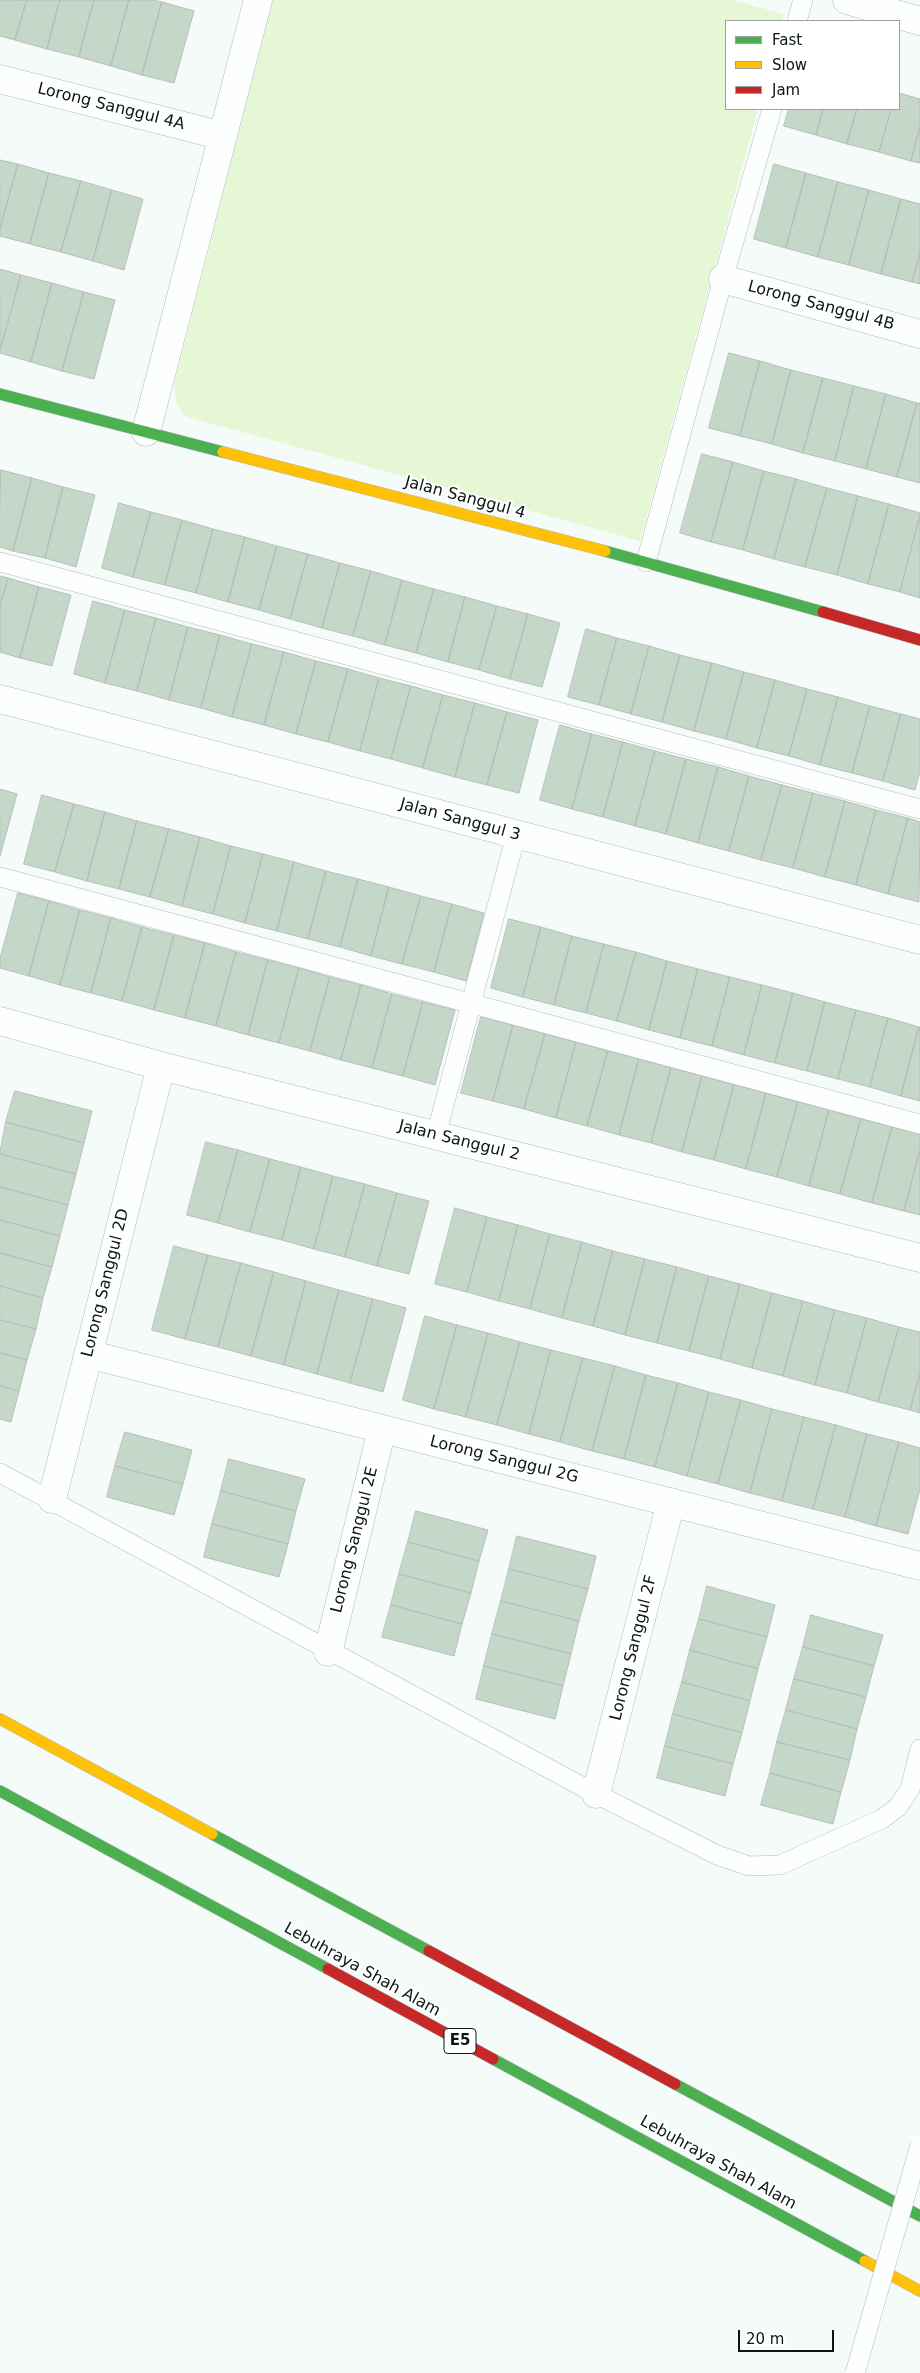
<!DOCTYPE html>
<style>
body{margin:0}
#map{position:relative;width:920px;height:2373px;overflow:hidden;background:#f4fbf8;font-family:"DejaVu Sans",sans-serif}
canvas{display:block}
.legend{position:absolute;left:725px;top:20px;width:175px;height:90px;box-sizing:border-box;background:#fff;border:1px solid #9da2a0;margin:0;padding:6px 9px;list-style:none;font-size:15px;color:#0b1712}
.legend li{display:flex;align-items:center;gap:10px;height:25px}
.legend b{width:25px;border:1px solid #9da2a0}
.scale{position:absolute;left:738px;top:2330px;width:96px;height:22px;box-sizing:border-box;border:2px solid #0b1712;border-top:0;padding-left:6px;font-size:15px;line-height:18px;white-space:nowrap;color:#0b1712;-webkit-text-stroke:4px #fff;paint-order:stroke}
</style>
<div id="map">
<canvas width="920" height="2373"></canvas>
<ul class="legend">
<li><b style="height:6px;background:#4caf50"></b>Fast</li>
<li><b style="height:6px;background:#ffc107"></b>Slow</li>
<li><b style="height:6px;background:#c62828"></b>Jam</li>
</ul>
<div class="scale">20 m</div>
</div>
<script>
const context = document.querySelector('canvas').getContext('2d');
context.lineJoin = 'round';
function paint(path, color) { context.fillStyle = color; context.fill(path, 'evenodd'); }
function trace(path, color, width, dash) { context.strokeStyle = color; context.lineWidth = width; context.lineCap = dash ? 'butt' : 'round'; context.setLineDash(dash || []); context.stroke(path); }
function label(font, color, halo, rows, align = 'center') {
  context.font = font + ' "DejaVu Sans",sans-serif'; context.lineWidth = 4; context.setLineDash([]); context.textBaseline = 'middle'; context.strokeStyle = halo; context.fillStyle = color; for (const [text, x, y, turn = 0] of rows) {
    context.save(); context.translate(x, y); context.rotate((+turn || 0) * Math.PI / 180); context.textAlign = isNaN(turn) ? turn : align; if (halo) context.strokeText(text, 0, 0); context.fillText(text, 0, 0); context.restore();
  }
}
paint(new Path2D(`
 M273 0H732L784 14 782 21H726V109H758L640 541 184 416 176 401 174 385Z`), '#e6f7d5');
const building = new Path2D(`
 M0 0H27L15 40 0 36Z
 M27 0H60L47 49 15 40Z
 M60 0H94L79 57 47 49Z
 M94 0H129L111 66 79 57Z
 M129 0H153L162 2 142 75 111 66Z
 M162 2 194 11 174 83 142 75Z
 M899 93 920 99V127L911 161 879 152 891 109H899Z
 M789 109H823L816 135 784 126Z
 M823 109H857L847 144 816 135Z
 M857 109H891L879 152 847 144Z
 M920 127V163L911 161Z
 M0 160 18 164 0 229Z
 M18 164 49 173 30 244 0 236V229Z
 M774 164 806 173 786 248 754 239Z
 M49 173 81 181 61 252 30 244Z
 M806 173 838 182 818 257 786 248Z
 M81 181 112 190 93 261 61 252Z
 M838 182 869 190 849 265 818 257Z
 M112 190 143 199 124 270 93 261Z
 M869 190 901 199 881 274 849 265Z
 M901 199 920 204V253L912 282 881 274Z
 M920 253V284L912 282Z
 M0 269 21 275 0 351Z
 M21 275 52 283 31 362 0 353Z
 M52 283 84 292 62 371 31 362Z
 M84 292 115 300 94 379 62 371Z
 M729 353 760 361 740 436 709 428Z
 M760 361 791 370 772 444 740 436Z
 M791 370 823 378 803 453 772 444Z
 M823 378 854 386 835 461 803 453Z
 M854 386 886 394 866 469 835 461Z
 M886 394 917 403 897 477 866 469Z
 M917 403H920V483L897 477Z
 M702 454 733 462 711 542 680 533Z
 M733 462 764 471 743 550 711 542Z
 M1 470 32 478 13 551 0 547Z
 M764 471 796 479 774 559 743 550Z
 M32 478 63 487 45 558 13 551Z
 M796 479 827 488 805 567 774 559Z
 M63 487 95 495 76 567 45 558Z
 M827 488 858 496 837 575 805 567Z
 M858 496 889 504 868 584 837 575Z
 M119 503 151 512 133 577 102 568Z
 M889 504 920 513 900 592 868 584Z
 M151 512 182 520 165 585 133 577Z
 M920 516V598L900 592Z
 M182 520 213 529 196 593 165 585Z
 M213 529 245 537 228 602 196 593Z
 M245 537 277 546 259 610 228 602Z
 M277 546 308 554 290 619 259 610Z
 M308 554 340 563 322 628 290 619Z
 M340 563 371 571 353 636 322 628Z
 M371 571 402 580 385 645 353 636Z
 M0 576 8 578 0 607Z
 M8 578 39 587 20 658 0 652V607Z
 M402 580 434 589 416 653 385 645Z
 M39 587 71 595 52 666 20 658Z
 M434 589 465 597 448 662 416 653Z
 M465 597 497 606 479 670 448 662Z
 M93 601 125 610 105 683 74 674Z
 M497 606 528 614 510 679 479 670Z
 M125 610 156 618 137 691 105 683Z
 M528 614 560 623 542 687 510 679Z
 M156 618 188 627 169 700 137 691Z
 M188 627 220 635 201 708 169 700Z
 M586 629 617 638 599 705 568 697Z
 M220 635 252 644 232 717 201 708Z
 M617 638 649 646 631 714 599 705Z
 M252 644 284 652 264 725 232 717Z
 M649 646 680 655 662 722 631 714Z
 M284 652 316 661 296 734 264 725Z
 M680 655 712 663 694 731 662 722Z
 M316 661 348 669 328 742 296 734Z
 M712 663 744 672 726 739 694 731Z
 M348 669 379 678 360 751 328 742Z
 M744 672 775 680 757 748 726 739Z
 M379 678 411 686 391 759 360 751Z
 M775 680 807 689 789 756 757 748Z
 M411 686 443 695 423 768 391 759Z
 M807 689 838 697 820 765 789 756Z
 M443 695 475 703 455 777 423 768Z
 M838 697 870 706 852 773 820 765Z
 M475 703 507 712 487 785 455 777Z
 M870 706 901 714 883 781 852 773Z
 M507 712 538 720 519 793 487 785Z
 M901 714 920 719V771L915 790 883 781Z
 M560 725 592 734 572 809 540 800Z
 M592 734 623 742 603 817 572 809Z
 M623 742 655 751 635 826 603 817Z
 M655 751 686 759 666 834 635 826Z
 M686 759 718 767 698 843 666 834Z
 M718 767 749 776 729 851 698 843Z
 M749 776 782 785 761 860 729 851Z
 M782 785 813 793 793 868 761 860Z
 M0 789 17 794 0 856Z
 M813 793 845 801 825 877 793 868Z
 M42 795 74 804 55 872 24 864Z
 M845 801 876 810 856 885 825 877Z
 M74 804 105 812 87 881 55 872Z
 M876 810 908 818 888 894 856 885Z
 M105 812 137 821 119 889 87 881Z
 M908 818 920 822 919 902 888 894Z
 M137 821 169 829 150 897 119 889Z
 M169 829 200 837 182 906 150 897Z
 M200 837 231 846 213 914 182 906Z
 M231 846 263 854 245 923 213 914Z
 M263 854 294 862 277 931 245 923Z
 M294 862 326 871 308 939 277 931Z
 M326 871 358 879 340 947 308 939Z
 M358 879 389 887 371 956 340 947Z
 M389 887 421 896 402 964 371 956Z
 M18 893 49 901 29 976 0 968V959Z
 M421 896 452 904 434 972 402 964Z
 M49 901 80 910 60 985 29 976Z
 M452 904 484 913 466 981 434 972Z
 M80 910 111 918 91 993 60 985Z
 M111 918 142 927 122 1001 91 993Z
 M509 919 541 927 523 997 491 988Z
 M142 927 174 935 154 1010 122 1001Z
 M541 927 572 936 554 1005 523 997Z
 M174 935 205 943 185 1018 154 1010Z
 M572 936 604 944 586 1013 554 1005Z
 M205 943 236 952 216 1026 185 1018Z
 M604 944 636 952 617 1021 586 1013Z
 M236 952 268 960 248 1035 216 1026Z
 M636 952 667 961 649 1030 617 1021Z
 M268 960 299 968 279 1043 248 1035Z
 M667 961 698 969 680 1038 649 1030Z
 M299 968 330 977 310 1051 279 1043Z
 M698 969 730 977 712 1046 680 1038Z
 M330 977 361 985 341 1060 310 1051Z
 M730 977 762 985 744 1055 712 1046Z
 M361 985 392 994 372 1068 341 1060Z
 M762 985 793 993 775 1063 744 1055Z
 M793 993 825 1002 807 1071 775 1063Z
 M392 994 423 1002 403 1076 372 1068Z
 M423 1002 455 1010 435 1085 403 1076Z
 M825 1002 856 1010 838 1079 807 1071Z
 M856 1010 888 1018 870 1087 838 1079Z
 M481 1017 513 1025 493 1101 461 1093Z
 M888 1018 919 1027 901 1096 870 1087Z
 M513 1025 545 1034 524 1109 493 1101Z
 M919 1027H920V1101L901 1096Z
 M545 1034 576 1042 556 1118 524 1109Z
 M576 1042 608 1051 587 1126 556 1118Z
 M608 1051 639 1059 619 1135 587 1126Z
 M639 1059 671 1068 651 1143 619 1135Z
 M671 1068 702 1076 682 1152 651 1143Z
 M702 1076 734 1085 714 1160 682 1152Z
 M734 1085 766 1093 746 1169 714 1160Z
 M15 1091 92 1111 84 1143 6 1122Z
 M766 1093 798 1102 777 1177 746 1169Z
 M798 1102 829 1110 809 1186 777 1177Z
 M829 1110 861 1119 840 1194 809 1186Z
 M861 1119 892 1127 872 1203 840 1194Z
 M6 1122 84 1143 76 1174 0 1154Z
 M892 1127 920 1134V1150L904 1211 872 1203Z
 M206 1142 238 1150 218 1223 187 1215Z
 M238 1150 270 1159 250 1232 218 1223Z
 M920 1150V1215L904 1211Z
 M0 1154 76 1174 68 1205 0 1187Z
 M270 1159 301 1167 282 1240 250 1232Z
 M301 1167 333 1176 314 1249 282 1240Z
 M333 1176 365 1184 345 1257 314 1249Z
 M365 1184 397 1193 377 1266 345 1257Z
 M0 1187 68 1205 60 1236 0 1220Z
 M397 1193 429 1201 409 1274 377 1266Z
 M455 1208 487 1217 467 1292 435 1284Z
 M487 1217 518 1225 499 1301 467 1292Z
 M0 1220 60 1236 52 1267 0 1253Z
 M518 1225 550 1234 530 1309 499 1301Z
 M550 1234 582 1242 562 1318 530 1309Z
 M582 1242 613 1251 593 1326 562 1318Z
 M174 1246 208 1255 185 1339 152 1330Z
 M613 1251 645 1259 625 1335 593 1326Z
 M0 1253 52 1267 43 1298 0 1286Z
 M208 1255 241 1263 218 1347 185 1339Z
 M645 1259 677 1267 657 1343 625 1335Z
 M241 1263 274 1272 251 1356 218 1347Z
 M677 1267 709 1276 689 1351 657 1343Z
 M274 1272 306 1281 284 1365 251 1356Z
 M709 1276 740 1284 720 1359 689 1351Z
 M306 1281 339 1290 317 1374 284 1365Z
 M740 1284 772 1293 752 1368 720 1359Z
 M0 1286 43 1298 36 1329 0 1320Z
 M339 1290 373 1299 350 1383 317 1374Z
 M772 1293 803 1301 783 1376 752 1368Z
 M373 1299 406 1308 383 1392 350 1383Z
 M803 1301 835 1310 815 1385 783 1376Z
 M835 1310 867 1318 847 1393 815 1385Z
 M425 1316 457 1325 434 1409 403 1400Z
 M867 1318 899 1327 878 1402 847 1393Z
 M0 1320 36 1329 27 1360 0 1353Z
 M457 1325 488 1333 466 1417 434 1409Z
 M899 1327 920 1332V1373L910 1410 878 1402Z
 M488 1333 520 1342 497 1425 466 1417Z
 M520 1342 551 1350 529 1434 497 1425Z
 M551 1350 583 1358 560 1442 529 1434Z
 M0 1353 27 1360 19 1391 0 1386Z
 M583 1358 615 1366 592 1451 560 1442Z
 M615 1366 646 1375 624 1459 592 1451Z
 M920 1373V1413L910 1410Z
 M646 1375 678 1383 655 1467 624 1459Z
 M678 1383 709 1392 687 1476 655 1467Z
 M0 1386 19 1391 11 1422 0 1419Z
 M709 1392 741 1400 718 1484 687 1476Z
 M741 1400 772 1409 750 1493 718 1484Z
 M772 1409 804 1417 782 1501 750 1493Z
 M804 1417 836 1425 813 1509 782 1501Z
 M836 1425 867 1434 845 1517 813 1509Z
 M125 1432 192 1450 183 1484 115 1466Z
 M867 1434 899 1442 876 1526 845 1517Z
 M899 1442 920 1448V1489L908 1534 876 1526Z
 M229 1459 305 1479 296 1511 221 1491Z
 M115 1466 183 1484 174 1515 107 1497Z
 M221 1491 296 1511 288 1544 212 1524Z
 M416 1511 488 1530 479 1561 408 1542Z
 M212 1524 288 1544 279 1577 204 1557Z
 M517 1536 596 1556 588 1589 509 1569Z
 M408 1542 479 1561 471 1593 399 1574Z
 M509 1569 588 1589 579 1621 501 1601Z
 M399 1574 471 1593 462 1624 391 1605Z
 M707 1586 775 1605 767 1637 699 1619Z
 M501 1601 579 1621 571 1654 492 1634Z
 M391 1605 462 1624 454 1656 382 1637Z
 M811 1615 883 1635 874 1666 803 1647Z
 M699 1619 767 1637 758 1669 690 1650Z
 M492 1634 571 1654 563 1686 484 1666Z
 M803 1647 874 1666 866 1697 794 1679Z
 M690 1650 758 1669 750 1701 682 1682Z
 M484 1666 563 1686 555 1719 476 1699Z
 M794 1679 866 1697 857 1729 786 1710Z
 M682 1682 750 1701 742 1733 673 1714Z
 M786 1710 857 1729 850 1760 777 1742Z
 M673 1714 742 1733 733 1764 665 1746Z
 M777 1742 850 1760 841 1792 770 1773Z
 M665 1746 733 1764 725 1796 657 1778Z
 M770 1773 841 1792 833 1824 761 1805Z`);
paint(building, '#c5d7c9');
trace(building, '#b6beb8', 1);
const lane = new Path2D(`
 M797 21 803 0
 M0 562 920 809
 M646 562 723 279 772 109
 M0 877 920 1124
 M436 1135 516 835
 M0 1473 596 1794 717 1855 749 1866 780 1865 882 1819 898 1807 910 1789 920 1749`);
const street = new Path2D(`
 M847 0 920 21
 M0 79 223 136
 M723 279 920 334
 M146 432 258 0
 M0 699 920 940
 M0 1021 161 1066 920 1258
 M88 1354 920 1566
 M52 1499 161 1066
 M328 1652 382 1429
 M596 1794 671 1502`);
const fast = new Path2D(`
 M0 394 223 452
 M605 551 823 612
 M0 1791 328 1969
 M212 1834 429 1951
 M493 2059 865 2261
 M675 2084 920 2216`);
const slow = new Path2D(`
 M223 452 605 551
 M0 1719 212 1834
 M865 2261 920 2291`);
const jam = new Path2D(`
 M823 612 920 640
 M429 1951 675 2084
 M328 1969 493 2059`);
trace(lane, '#b1bbb7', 20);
trace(street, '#b1bbb7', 29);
trace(fast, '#b1bbb7', 12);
trace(slow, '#b1bbb7', 12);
trace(jam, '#b1bbb7', 12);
trace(lane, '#fdfefe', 19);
trace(street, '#fdfefe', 28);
trace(fast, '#4caf50', 11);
trace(slow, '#ffc107', 11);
trace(jam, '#c62828', 11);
const laneBridge = new Path2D(`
 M855 2373 920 2145`);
trace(laneBridge, '#b1bbb7', 20, []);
trace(laneBridge, '#fdfefe', 19);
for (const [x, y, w] of [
 [460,2041,32]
]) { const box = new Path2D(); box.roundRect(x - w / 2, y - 12.5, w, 25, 4); context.fillStyle = '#fff'; context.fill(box); trace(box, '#0b1712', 1); }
label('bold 15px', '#0b1712', null, [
 ["E5",460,2041]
]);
label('16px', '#0b1712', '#fff', [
 ["Lorong Sanggul 4A",111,107,14],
 ["Lorong Sanggul 4B",821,306,15],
 ["Jalan Sanggul 4",465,498,15],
 ["Jalan Sanggul 3",460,820,15],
 ["Jalan Sanggul 2",459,1141,14],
 ["Lorong Sanggul 2D",106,1283,-76],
 ["Lorong Sanggul 2G",504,1460,14],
 ["Lorong Sanggul 2E",355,1540,-76],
 ["Lorong Sanggul 2F",634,1648,-76],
 ["Lebuhraya Shah Alam",362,1970,29],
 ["Lebuhraya Shah Alam",718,2163,29]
]);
</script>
